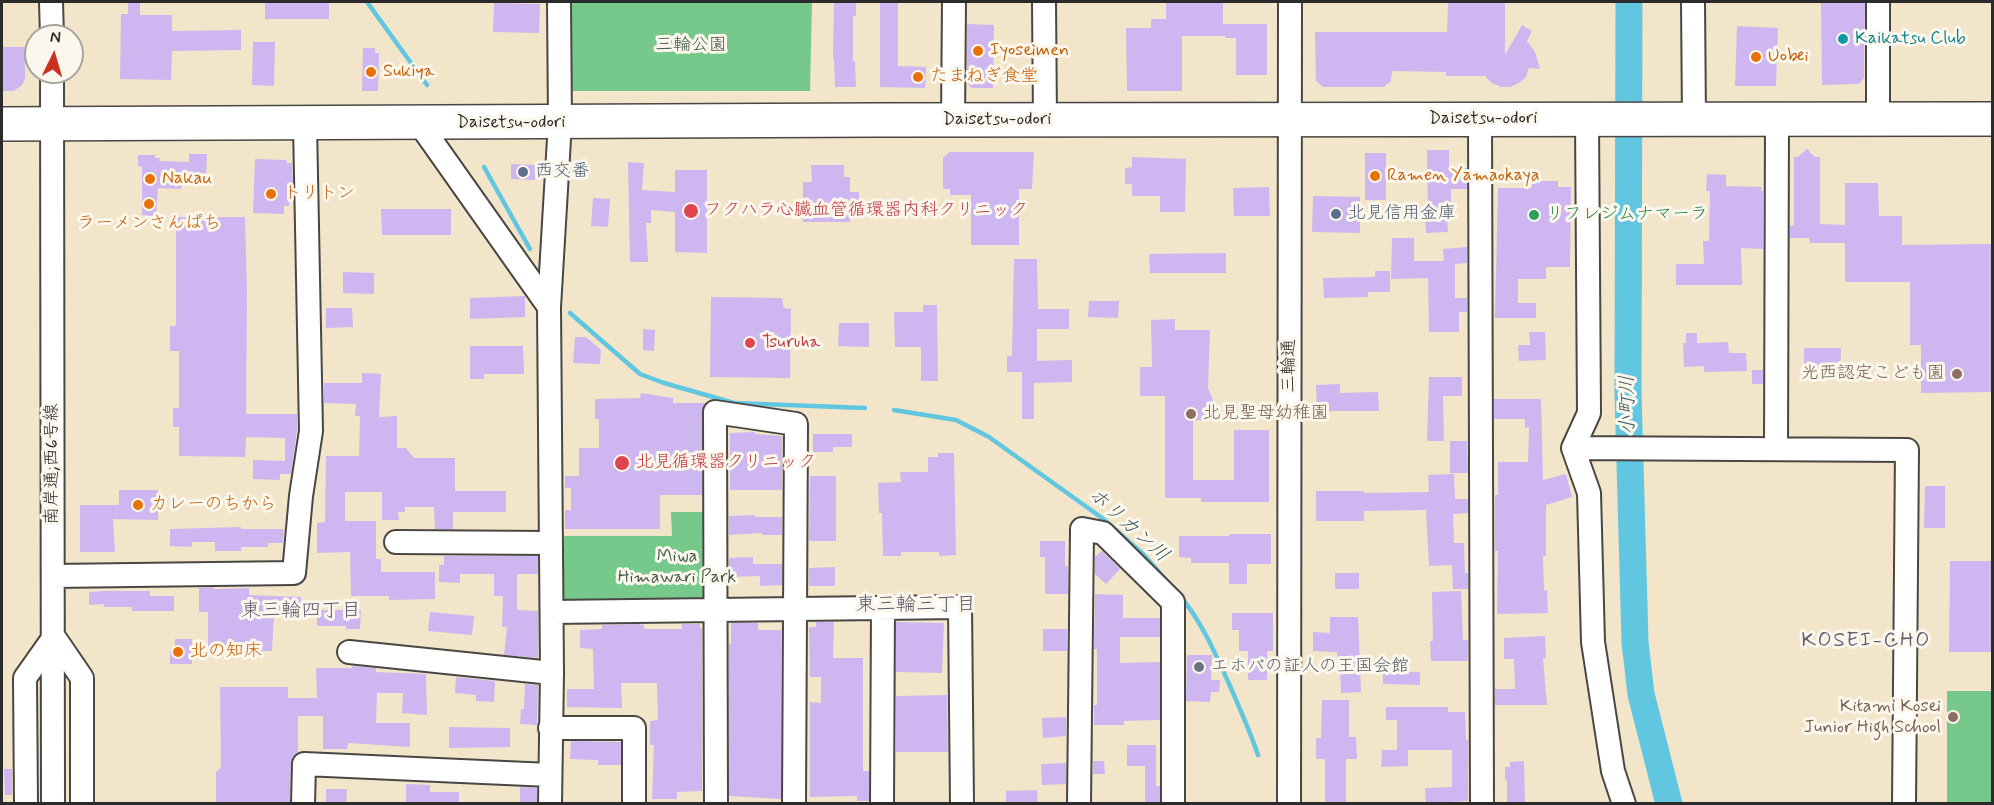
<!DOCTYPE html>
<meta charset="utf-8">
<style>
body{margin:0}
#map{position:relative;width:1994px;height:805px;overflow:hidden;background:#f2e5c9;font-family:Mynerve,sans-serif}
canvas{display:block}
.frame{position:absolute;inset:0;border:3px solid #2b2b2b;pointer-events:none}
.north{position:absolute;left:24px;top:24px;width:60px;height:60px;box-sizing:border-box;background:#fbf7ec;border:2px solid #a8a59f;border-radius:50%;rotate:5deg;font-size:16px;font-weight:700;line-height:24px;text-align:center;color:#2b2b2b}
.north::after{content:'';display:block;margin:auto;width:21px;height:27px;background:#c8321e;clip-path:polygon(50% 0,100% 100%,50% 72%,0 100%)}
</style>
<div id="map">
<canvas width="1994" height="805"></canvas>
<div class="frame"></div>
<div class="north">N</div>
</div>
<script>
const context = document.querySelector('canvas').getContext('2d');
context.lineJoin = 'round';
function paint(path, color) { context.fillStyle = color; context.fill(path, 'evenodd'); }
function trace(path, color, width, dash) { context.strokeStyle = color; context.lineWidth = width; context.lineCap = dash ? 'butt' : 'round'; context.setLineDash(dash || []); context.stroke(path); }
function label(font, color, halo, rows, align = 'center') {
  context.font = font + ' Mynerve,"Klee One",sans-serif'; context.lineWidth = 6; context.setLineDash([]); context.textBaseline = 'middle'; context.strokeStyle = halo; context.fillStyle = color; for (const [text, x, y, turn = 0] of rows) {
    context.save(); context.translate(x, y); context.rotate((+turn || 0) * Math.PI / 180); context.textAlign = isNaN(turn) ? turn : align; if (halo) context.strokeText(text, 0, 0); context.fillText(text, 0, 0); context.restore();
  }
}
paint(new Path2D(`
 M570 2H812L810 91H570Z
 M671 512H711L712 601 564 600V536H672Z
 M1947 691H1992V803H1947Z`), '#76c98b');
trace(new Path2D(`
 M367 2 427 85
 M484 167 530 249
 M570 313 640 374 664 383 734 403 865 408
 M894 410 956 420 989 437 1102 518 1143 554 1166 580
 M1181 597C1203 624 1216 655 1230 686 1240 709 1250 731 1258 755`), '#61c6df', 4.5);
trace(new Path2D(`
 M1629 2 1628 392 1635 642 1641 694 1669 804`), '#61c6df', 27);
paint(new Path2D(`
 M128 2H140V15H172V31L241 30V50L172 51 171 80 120 79 121 14H128Z
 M265 2H329V19H265Z
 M834 2H856V16H853V61H855L856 87H835L834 58H833Z
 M880 2H898V66L926 67 925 88 880 87Z
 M1166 2H1223V24H1267V75H1236V38H1225V36H1182V91H1127L1126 28H1151V19H1166Z
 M1448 2H1505V55L1522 25 1532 31 1527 41 1535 52 1540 69 1529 68 1526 77 1519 83 1510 87H1501L1492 83 1485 76H1446V72L1392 71 1391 81 1384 87H1323L1316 81 1315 32H1447Z
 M1821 2H1865L1864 78 1859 84 1822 85Z
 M494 3 540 4 539 33 493 32Z
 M967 24 994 25 993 88H971L967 82Z
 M1737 26 1778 28 1776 86H1735Z
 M253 42H275L274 86 252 85Z
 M2 47H25V79L22 85 14 91H2Z
 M363 48H375V53H379L378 91H362Z
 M1807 149 1815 157H1820V224L1845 225V183H1878L1879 216H1902V245L1992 244V392L1921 393V345H1910V282H1845V243H1810L1809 238H1790V226L1794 225V157H1798Z
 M1427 150H1449V169L1467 168V189H1451V202H1446L1448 232 1426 233 1425 220H1428Z
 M949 152H1034L1032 189H1019V245H971V195H950V189H943V158Z
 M1365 153H1386V200H1365Z
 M189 154H207L206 184 182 183 181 189 158 188 156 216 142 215V167L138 166V155H155V158H160L159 161 189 162Z
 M1132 157 1186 159 1185 212H1160V196H1132V184H1125V168L1132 167Z
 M255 159 287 160 286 163H292L293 183H290L289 206H284V214L253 213Z
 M628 162 644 163 642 190 675 192V170H707V253L675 252V212L651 210V223H646L648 262H630Z
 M511 164 536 165 535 180 511 179Z
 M811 165H844V177H850V192H859V211H849L850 222H803V182H812Z
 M1707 174 1726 175V186L1762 187 1761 191H1763V249L1741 248 1742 285H1676V264H1704L1703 241H1709L1710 191H1706Z
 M1532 181H1558V187H1571L1570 267H1546V279H1518V303H1536V318H1495L1498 188H1532Z
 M1269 187 1270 216H1234L1233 188Z
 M1313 196 1360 197V233L1312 232Z
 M593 198 610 199 608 227 591 226Z
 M381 209H451V235H382Z
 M176 217H245L247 292 246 414H297V430L291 474H280V480L253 479V460L285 461V438L246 437 245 457 179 456V427H173V408H179V351H170V326H176Z
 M1392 238H1414V261H1444L1443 249 1467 247V263L1455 264V298H1467V312H1459V332H1429L1428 278 1391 279Z
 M1226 253V273H1150L1149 254Z
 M1014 259H1037L1038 309H1069V329H1037V361L1072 360V382L1034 383V419H1022V372H1007V356H1012Z
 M1375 271H1390V292H1368V297L1324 298 1323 278 1375 277Z
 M343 272 374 273V294L343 293Z
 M525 296V317L470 319V298Z
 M711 297 782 298 784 308 791 309 790 378 710 377Z
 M1089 301H1119L1118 318 1088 317Z
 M923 305H937L938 381H921V347H895L894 312H923Z
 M326 308H352L353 327 326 328Z
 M1175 319V330H1210L1208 388 1214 403 1208 421 1193 420V480H1234V430H1269V502H1201V498H1165V396H1140V367H1152L1151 320Z
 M839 323H869V347L838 346Z
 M643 329 655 330 654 351 643 350Z
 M1529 332H1545L1546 360 1519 361 1518 345H1530Z
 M1686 333H1697V343L1728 342 1729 353H1746L1747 371 1704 372V366L1684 367 1683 343H1686Z
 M575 337H586L601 350 600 364 573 363Z
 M470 346H523L524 374H484V379H470Z
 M1804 348H1841L1840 374H1828V366H1804Z
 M1752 370H1763V384H1752Z
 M362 373 381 374 379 417 397 416V448H406L414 458H455V491H506V512H453V529H435L434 507H405V512H398L399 520H382V492H345V521H376V559H381V572H435V599L389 600V596H351L350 552 317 553V523L325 522 326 456H359L360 416H355L356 404 324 403V383H362Z
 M1429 377H1462V396H1443L1444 441H1427Z
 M1340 384V393L1378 392 1379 411H1317L1316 385Z
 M641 393 673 398V403H705L702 412V495H660V529H565V510H571V488H565V476H579V448H599V419H595V399L640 398Z
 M1494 399H1541L1543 480 1566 474 1572 497 1546 505V556H1543L1544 591 1547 590 1548 613 1497 614 1498 551H1495V495H1498V462H1528L1529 427 1525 428V419H1494Z
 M755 432V434L782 436V490H730V433Z
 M813 434H852V447H833V452H813Z
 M1450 441H1467L1468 473H1450Z
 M938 453H954L956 555 939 556V552H901V556H883L882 513H879L878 483 901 482 900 472H928V457H938Z
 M1454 474 1455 499H1468V513L1453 514 1454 543H1464L1465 573H1468V589H1453L1452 565 1429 566 1426 510 1364 511V521H1316V491H1364V493L1429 492 1428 475Z
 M810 476H836V541H809Z
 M1925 486H1945V528H1924Z
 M119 490H158V520L113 519 115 552H80V505H119Z
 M755 515V517H782V535H762V533L729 535V516Z
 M241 527V529H284L283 543H268V547H241V551H215V542H192V547L170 546V529Z
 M1229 534H1271V564H1247V584H1229V563H1191V558L1179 557V536H1229Z
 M1040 541H1065V566H1068V594H1045V557H1040Z
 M1102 551 1120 569 1106 584 1095 574V557Z
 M444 556H538V574H517V610L538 611V658L504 655 507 627H502L503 596H494V574H460V583L439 582V565H444Z
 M753 557V564H782V585L760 586V576L729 577V558Z
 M1950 561H1992V652H1949Z
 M835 567V586H809V568Z
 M1335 573H1359V589H1335Z
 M214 587V589L249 588V595L301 597V601H310V614L274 613 272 651H241V647H208V612H199V588Z
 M104 591H150V596H174V611H132V607H104V604L89 605V592Z
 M1461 591 1463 640H1468V661H1431L1430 641H1433L1432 592Z
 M1095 594 1123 595V618H1160V637H1120V663L1160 662V720L1124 721V725H1094V705H1097V649H1094Z
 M317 610H361L360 629H346V626H317Z
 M430 612 474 616 472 635 428 631Z
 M1232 613H1273V651H1267V680H1248V651H1239V630H1232Z
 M1330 617H1358L1361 692 1341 693 1340 665H1338L1337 652 1313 651V632L1330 633Z
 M816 622H834L833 658H863V771H869V801H857V796L810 797V702L821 703V677H810L809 627H816Z
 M896 622 944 623 942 673 896 672Z
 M731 623H758V630H781V799L729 796V644H731Z
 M638 624 644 625V629H682V624H700V628H702V791L677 792V799H652L654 745H650V721L658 720 657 683H621L622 708 567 707V689H594L593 649 580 648V630L602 629V625Z
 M1043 629H1067V651H1043Z
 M1545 636 1546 658H1543L1547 705H1495V689H1515L1514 659H1504V638Z
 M175 639H192V664H170V651H175Z
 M1187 655H1212L1211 680H1220L1219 692H1211L1210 702 1186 701Z
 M352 666 376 668V672L426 674 427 715 402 713 403 693H377L376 723H410V747L348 743 347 749H323V716H298V752L293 756 291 763 290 804H216V772L221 767 220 687H288V698H317L316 668H352Z
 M1383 671 1420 672V685L1383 684Z
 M456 677 495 681 494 702 476 701V695L455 693Z
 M525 684 538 685 537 725 520 724 521 709H524Z
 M947 695 948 752H896V696Z
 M1322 700H1349V737H1356L1357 759H1346V804H1325V759H1316V738H1321Z
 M1386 707H1448V712H1465L1466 740H1468V801L1426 803 1425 788 1452 787V750H1408V766L1381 767 1382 750H1397V720H1386Z
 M1066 717V736L1043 738 1042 718Z
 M449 727 510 728V747L449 748Z
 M571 741 621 742V765H598V760L570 759Z
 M1127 745H1156V786H1160V804L1145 802V766H1127Z
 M1093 761H1104L1105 774H1093Z
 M1524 761 1525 804H1507V779L1505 780V767H1510V762Z
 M1066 763V784L1042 785 1041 764Z
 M4 769H12V795H5Z
 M406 784 430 785V792H459V804L406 802Z
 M520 787 537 788V804H520Z
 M326 789H347L346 804H326Z
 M1037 790 1038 804H1006V791Z`), '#ceb7f0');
const minor = new Path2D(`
 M51 2 52 36
 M1044 2 1045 120
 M1693 2 1694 119
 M1878 2V119
 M52 72 53 804
 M1480 119 1482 804
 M1587 119 1589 413 1573 448 1589 493 1593 642 1613 771 1624 804
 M953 120 954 2
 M419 123 549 307
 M1573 448 1907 450 1904 804
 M1776 449 1777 120
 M396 542 551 543
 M53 576 294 573 301 496 311 431 305 124
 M552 612 960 607 962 804
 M349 652 552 673
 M550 728H634V804
 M26 804 25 678 54 637 82 678V804
 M303 804 304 764 550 775
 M550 804 552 673 549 307 560 122 559 2
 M716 804 715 412 796 424 794 804
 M882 804 883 608
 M1079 804 1082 529 1103 533 1173 602V804
 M1289 804 1290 2`);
const highway = new Path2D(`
 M2 124 876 120 1992 119`);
trace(minor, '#494743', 26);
trace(highway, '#494743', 36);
trace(minor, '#fff', 22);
trace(highway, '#fff', 33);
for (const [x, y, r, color] of [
 [1843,39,6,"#0f9aa8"],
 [978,51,6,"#e8710a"],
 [1756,57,6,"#e8710a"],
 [371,72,6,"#e8710a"],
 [918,77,6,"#e8710a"],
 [523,172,6,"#5c6f8a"],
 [1375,176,6,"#e8710a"],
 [150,179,6,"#e8710a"],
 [271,194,6,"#e8710a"],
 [149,204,6,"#e8710a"],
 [691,211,8,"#e0444e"],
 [1336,214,6,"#5c6f8a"],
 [1534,215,6,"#2e9e5b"],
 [750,343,6,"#e0444e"],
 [1957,374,6,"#8d6e63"],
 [1191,414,6,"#8d6e63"],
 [622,463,8,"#e0444e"],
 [138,505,6,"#e8710a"],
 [178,652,6,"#e8710a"],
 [1199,667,6,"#6b7280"],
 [1953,717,6,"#8d6e63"]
]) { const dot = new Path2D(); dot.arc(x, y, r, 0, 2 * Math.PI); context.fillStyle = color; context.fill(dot); trace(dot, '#fbf7ec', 2); }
label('18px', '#0d838f', '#fbf7ec', [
 ["Kaikatsu Club",1855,39]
], 'left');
label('18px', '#425a48', '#fbf7ec', [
 ["三輪公園",691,46],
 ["Miwa",677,557],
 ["Himawari Park",677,578]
]);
label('18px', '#c56008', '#fbf7ec', [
 ["Iyoseimen",990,51],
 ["Uobei",1768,57],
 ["Sukiya",383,72],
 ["たまねぎ食堂",930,77],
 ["Ramen Yamaokaya",1387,176],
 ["Nakau",162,179],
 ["トリトン",283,194],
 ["ラーメンさんぱち",149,224,"center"],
 ["カレーのちから",150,505],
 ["北の知床",190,652]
], 'left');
label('18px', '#2b2b2b', '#fbf7ec', [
 ["Daisetsu-odori",1483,119],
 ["Daisetsu-odori",997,120],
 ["Daisetsu-odori",511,123],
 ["三輪通",1290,366,-90],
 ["南岸通;西6号線",53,464,-90]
]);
label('18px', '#4e5e75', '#fbf7ec', [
 ["西交番",535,172],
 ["北見信用金庫",1348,214]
], 'left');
label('18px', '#be3a42', '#fbf7ec', [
 ["フクハラ心臓血管循環器内科クリニック",704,211],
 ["Tsuruha",762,343],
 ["北見循環器クリニック",636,463]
], 'left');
label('18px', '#27864d', '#fbf7ec', [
 ["リフレジムナマーラ",1546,215]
], 'left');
label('18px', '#785e54', '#fbf7ec', [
 ["光西認定こども園",1945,374],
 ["北見聖母幼稚園",1203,414,"left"],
 ["Kitami Kosei",1941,707],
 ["Junior High School",1941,728]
], 'right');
label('18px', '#5b616d', '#fbf7ec', [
 ["エホバの証人の王国会館",1211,667]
], 'left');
label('italic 20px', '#3b5a61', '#fbf7ec', [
 ["小町川",1629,405,-91],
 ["ホリカン川",1128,526,42]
]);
label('20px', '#645c70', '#fbf7ec', [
 ["東三輪三丁目",916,606],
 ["東三輪四丁目",301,612]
]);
context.letterSpacing = '1.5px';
label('21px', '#645c70', '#fbf7ec', [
 ["KOSEI-CHO",1866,642]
]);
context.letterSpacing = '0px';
</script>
